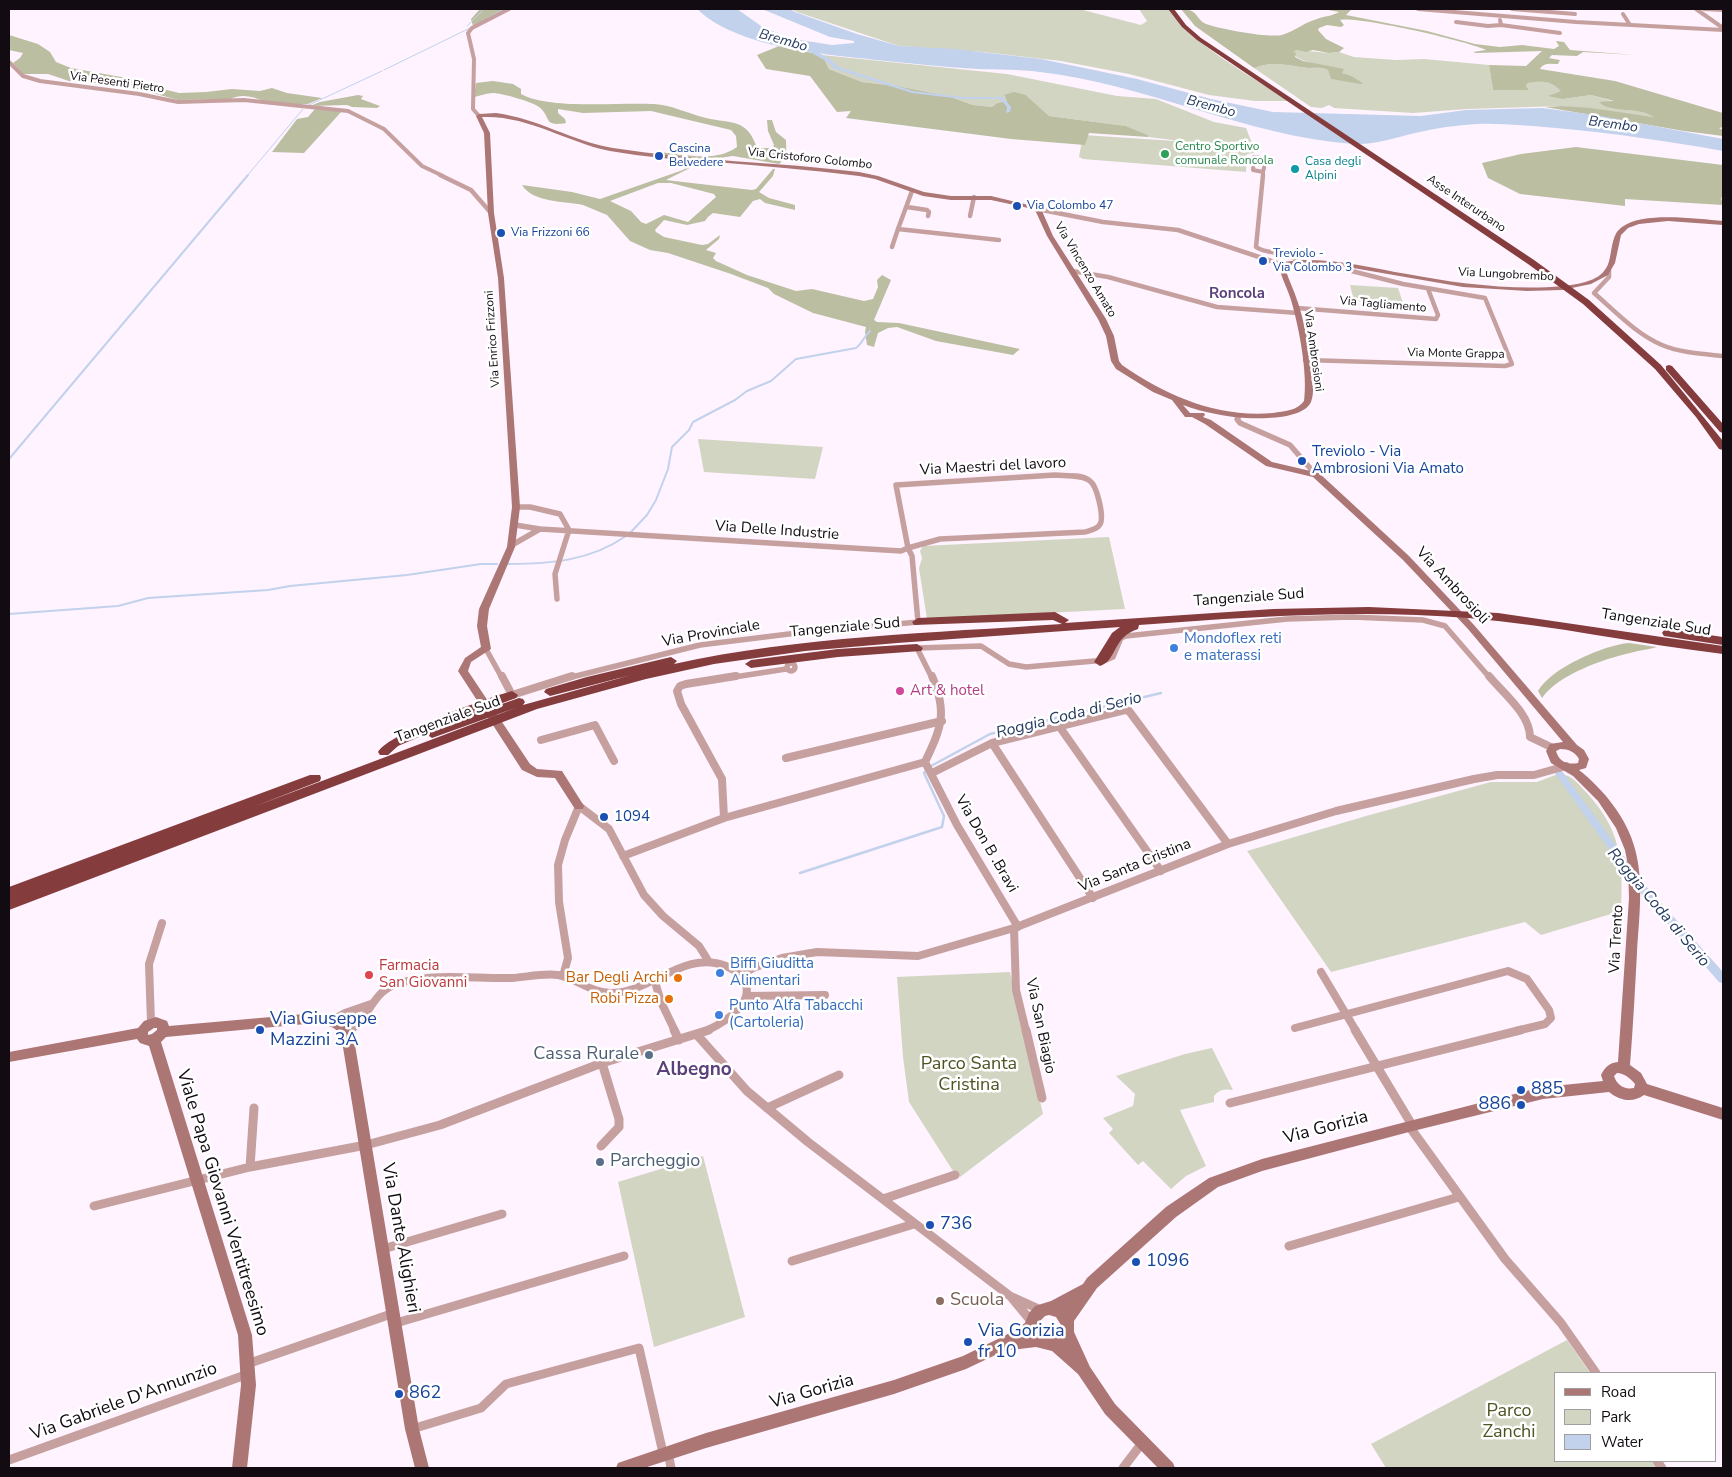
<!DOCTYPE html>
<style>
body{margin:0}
#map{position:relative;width:1732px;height:1477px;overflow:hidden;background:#fef3ff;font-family:"Nunito Sans",sans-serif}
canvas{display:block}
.frame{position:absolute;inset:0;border:10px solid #120c12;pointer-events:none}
.legend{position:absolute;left:1554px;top:1372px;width:162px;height:90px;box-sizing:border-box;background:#fff;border:1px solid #a09ea0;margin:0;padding:6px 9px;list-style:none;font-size:15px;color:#120c12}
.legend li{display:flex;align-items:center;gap:10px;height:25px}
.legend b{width:25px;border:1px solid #a09ea0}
</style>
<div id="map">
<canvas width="1732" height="1477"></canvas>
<div class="frame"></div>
<ul class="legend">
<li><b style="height:6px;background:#ac7675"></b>Road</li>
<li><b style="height:14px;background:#d2d5c2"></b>Park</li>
<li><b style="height:14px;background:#c2d1ec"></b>Water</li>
</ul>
</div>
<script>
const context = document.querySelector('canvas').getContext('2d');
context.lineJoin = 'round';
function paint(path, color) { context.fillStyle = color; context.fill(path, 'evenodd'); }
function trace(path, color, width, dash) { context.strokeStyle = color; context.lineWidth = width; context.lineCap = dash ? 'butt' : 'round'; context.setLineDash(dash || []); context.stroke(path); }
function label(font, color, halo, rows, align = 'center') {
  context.font = font + ' "Nunito Sans",sans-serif'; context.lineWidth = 5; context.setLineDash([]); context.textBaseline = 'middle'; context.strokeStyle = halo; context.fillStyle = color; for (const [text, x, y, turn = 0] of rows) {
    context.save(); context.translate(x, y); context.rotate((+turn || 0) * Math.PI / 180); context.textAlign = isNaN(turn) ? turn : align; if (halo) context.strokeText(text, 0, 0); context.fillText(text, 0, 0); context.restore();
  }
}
paint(new Path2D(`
 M791 9H1079L1141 25 1147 21 1139 9H1168C1193 45 1251 76 1289 101H1255L1209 95 1129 74 1061 61 983 52 899 46 797 12Z
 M1297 50 1329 53 1339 52 1354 57 1396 60 1424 59 1489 65 1493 90H1529L1526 86 1528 83C1543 80 1550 81 1562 91L1553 94 1563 99 1591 95 1615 102H1600C1615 114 1638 106 1655 117L1562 106 1467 109 1413 113 1334 108 1329 105 1322 108 1311 107 1254 68C1273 60 1289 66 1309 68 1316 68 1322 67 1328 70L1332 79 1363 83 1352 76 1341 73 1343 70C1331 66 1298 64 1292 52Z
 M822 55 1007 74 1117 96 1156 99 1214 122 1246 128 1252 143H1181L1173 140 1148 137V135L1126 126 1049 116 1026 95H1004L1007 101 997 103 992 107 973 105 948 96 897 86 862 82 829 69Z
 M1083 135 1175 141 1180 144H1250L1254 153 1247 154 1246 172 1083 159 1079 157Z
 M1350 285 1398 288 1403 303 1354 301Z
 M698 439 823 447 815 479 704 472Z
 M1109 537 1125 609 927 619 919 568 922 558 920 551 923 546Z
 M1558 774C1572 774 1578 784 1586 792 1622 831 1623 861 1621 911L1541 935 1525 922 1331 972 1247 851 1366 816 1491 782H1537Z
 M1010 972 1043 1114 960 1177 953 1171 909 1102 903 1057 897 977Z
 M1212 1048 1233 1090C1225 1089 1220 1089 1214 1096V1102L1180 1110 1206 1166 1186 1176 1171 1189 1143 1161 1138 1165 1109 1133 1113 1129 1103 1118 1133 1106 1135 1094 1116 1076 1185 1054Z
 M703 1156 745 1317 654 1347 618 1182Z
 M1567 1340 1590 1373H1556V1461H1652L1657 1468H1386L1371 1444Z`), '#d2d5c2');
paint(new Path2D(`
 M480 9H507L473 26 471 19Z
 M1181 9C1199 9 1195 19 1206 24 1220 29 1268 38 1282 35 1295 31 1305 22 1317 19 1324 16 1333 16 1339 12L1323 9 1351 10 1346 15 1427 31 1475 44 1500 47 1522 45 1554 49 1559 46 1556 41 1564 42 1570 50 1636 55 1583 52 1577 56 1552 55 1549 58 1560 60 1558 64C1551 64 1544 62 1540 69L1615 81 1723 113V127L1719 128 1723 130V136L1684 131 1545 107 1562 106 1590 108 1654 117C1638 106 1611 114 1599 102L1614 101 1591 95 1563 99 1548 96 1561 91C1550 80 1542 81 1528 83L1526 86 1529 90H1493L1489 65 1526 66 1542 51 1476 53 1473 52 1486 50C1467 41 1358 16 1340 20L1344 25 1341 27 1327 25 1319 28 1318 30 1326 39 1344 48 1339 52 1329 53 1313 50 1306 52 1297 50 1293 52 1296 53 1295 57 1303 61 1344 69 1342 73 1352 76 1363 83 1361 84 1331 79 1328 70C1322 67 1316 68 1309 68 1289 66 1273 60 1254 68L1195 26Z
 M9 35 38 44 50 52 56 62 71 68 143 81 159 88 179 93 206 92 232 89 260 91 272 88 287 93 322 98 308 104H300L296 105C286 104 274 104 264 101 253 97 243 93 230 99L178 100 134 88 136 86 69 81 48 74H23L13 63 20 58 23 53 9 50Z
 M779 46 822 55 829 69 862 82 897 86 948 96 973 105 992 107 997 103 1007 101 1004 95 1014 92 1026 95 1049 116 1126 126 1148 135V137L1089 133 1085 145 1011 139 846 118 851 111 837 112 810 76 766 69 757 55Z
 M493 81 513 84 521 89V94C550 110 619 102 654 104 672 105 689 114 706 118 732 124 747 118 757 148H773L774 145 768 131 767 120H772L776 132 786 140C786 148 788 158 779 164L733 156C709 158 687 169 666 180L752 190 756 189 773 169H775L773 176 759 192 769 198 795 205V210L765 203 760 199 753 201 740 217 713 213 708 217 705 221 687 225 664 220 655 230 656 232 664 237 702 245 708 244 720 235 719 239 706 250 716 253 713 258 716 261 747 275 796 291 812 289 864 301 873 299 878 287 877 280 882 275 891 280 874 320 877 322 899 323 1020 349 1013 355 936 341 897 327 888 328 878 333 874 347 867 345 865 332 866 327 813 313 774 294 768 288 731 274 668 253 650 250 630 241 607 215 583 205C565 201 533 203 522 185L572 192 600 199 683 170 697 161 654 156 656 152C682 153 713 164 737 147L736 136 731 130 651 111 583 113 558 109V113L565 119 566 123C542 127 552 117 539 107 533 102 501 93 493 93 486 93 480 96 474 97L476 83ZM658 183H671L714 194 716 197 688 222 664 215 646 224 641 222 631 211 610 201Z
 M358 95 363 96 361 99 380 106 377 108 352 107 347 105 310 106 320 102Z
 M315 109 342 111 304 153 272 152 297 119 308 117Z
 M1576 147 1723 165V197L1721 198 1723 205 1625 199V206L1520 194 1488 178 1482 163 1521 154Z
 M1629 643 1657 647C1648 650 1639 650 1630 653 1603 659 1558 675 1542 698L1538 691C1551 668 1604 645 1629 643Z`), '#bbbea1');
paint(new Path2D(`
 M697 9H737L761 26 788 38 832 45 854 43V41L830 37 762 9H790L795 12 857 34 899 46 955 49 1041 59 1137 79 1211 99 1273 112 1421 116 1466 110 1542 108 1596 115 1723 139V151C1668 141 1612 133 1556 128 1530 126 1503 123 1477 124 1457 125 1435 128 1415 133 1394 138 1375 145 1353 144 1245 136 1147 84 1040 72 1019 69 998 70 977 69 943 67 910 63 877 60 823 54 738 48 697 9Z`), '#c2d1ec');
trace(new Path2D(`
 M488 18 503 9
 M467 26 484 9
 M384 70 470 28
 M307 106 382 71
 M247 176 303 109`), '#c2d1ec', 1);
trace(new Path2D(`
 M9 459 248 175
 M630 533 647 515 656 500 668 469 672 447 689 430 693 422 735 400 747 391 771 381 796 359 856 348C863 343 864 336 870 331
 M507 564C550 564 590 561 626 536
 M9 614 118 606 148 598 268 590 290 586 407 575 481 564H497`), '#c2d1ec', 2);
trace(new Path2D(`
 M800 873 942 827 944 816 924 773 931 766 990 734 1161 693`), '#c2d1ec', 2.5);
paint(new Path2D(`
 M808 49H812L830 59 839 67 913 91 962 97H1003L1011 107 1010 112 1006 113 1007 107 1000 99H962L912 93 835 69 826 61 808 51Z
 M1559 770 1562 771 1644 884 1723 972V983L1719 982 1638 890 1556 775 1555 773 1556 771Z`), '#c2d1ec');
trace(new Path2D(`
 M1418 9 1576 22 1723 30
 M1512 9 1575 14
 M1696 9 1723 28
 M1704 9 1723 10
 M1623 14 1630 25
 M1456 22 1488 26 1501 25 1500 20
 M1501 25 1560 33
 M9 62 23 76 40 81 139 94 178 102 244 100 348 111 384 129 422 166 443 176
 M479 116 473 109 474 59 468 33 472 28 509 9
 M1254 157 1266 159 1263 172 1253 170Z
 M1263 176V172`), '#c6a09f', 4);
trace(new Path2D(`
 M440 175 471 190 491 213
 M1263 175 1256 247C1269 256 1288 249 1298 262
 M912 191 898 229 999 240
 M907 207 927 210 929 212 928 216
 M1037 209 1103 222 1178 230 1283 265
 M970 216 974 197
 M892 247 898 229
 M1609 270V277L1594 293C1615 311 1636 334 1662 345 1681 353 1703 354 1723 356
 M1072 271 1108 277 1217 307 1298 313
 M1297 308 1436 319 1438 315 1428 289
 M1305 360 1505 366 1512 364 1485 298 1403 284 1320 263`), '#c6a09f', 4.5);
trace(new Path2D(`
 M1239 416 1237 419 1240 423 1290 445 1316 475
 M1055 475C1065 476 1082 474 1090 481 1097 486 1103 513 1101 522 1099 529 1091 530 1085 532L940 539 908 548 896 485Z
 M516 507H530L560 514 569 530 555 574 557 599
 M515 525 540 529
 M512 545 540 529 901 551 908 548
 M486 649 502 678
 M787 667a4 4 0 1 1 8 0a4 4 0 1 1-8 0Z
 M568 678 700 645 789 634 918 622 912 556 908 548
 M728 678 786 669
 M932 678 917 648 981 646 1009 664 1026 667 1106 660 1113 657 1121 638 1126 636 1287 619 1352 617 1423 620 1445 626 1490 678`), '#c6a09f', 5.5);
trace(new Path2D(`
 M502 676 512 695 572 676
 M1489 676C1503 693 1530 714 1530 737L1553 748
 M1059 726 1161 871
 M541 740 595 725 614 761
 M992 743 1093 898
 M786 758 942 721
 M925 762 957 825 1018 927
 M932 773 992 743 1125 710 1129 711 1228 844
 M724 818 925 762C941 728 948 713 932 676
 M623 856 724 818 722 779 681 704 677 691 680 686 686 684 736 676
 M1014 928 1016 990 1026 1031
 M1321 972 1356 1031
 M741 975 753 968 782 958 817 952 918 956 1014 928 1228 844 1336 811 1474 779 1497 775H1534L1566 766
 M563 976 568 958 559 902 558 865 565 840 579 806 609 829 644 895 663 916 699 946 709 962
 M655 982 661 1002 675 1031
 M746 996 825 995
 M333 1020 345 1013 371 1004
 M151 1023 149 964 162 923
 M1295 1028 1508 971 1527 979 1549 1010 1551 1018 1545 1024 1516 1031
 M349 1031C373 1015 371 989 403 982 438 973 476 979 512 978 527 977 543 973 558 975 576 978 591 993 611 993 651 993 684 949 726 966 733 969 742 975 745 983 749 991 746 1000 740 1007 731 1018 719 1025 706 1031`), '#c6a09f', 8);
trace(new Path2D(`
 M674 1030 679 1040
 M1026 1030 1042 1098
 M1355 1030 1412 1125
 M347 1033 351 1030
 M698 1036 747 1091 808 1142 1010 1296 1041 1310
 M1230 1103 1521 1030
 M767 1108 839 1075
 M1409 1126 1505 1259 1561 1323 1596 1373
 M601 1146 619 1127V1119L602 1063 709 1030
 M250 1167 254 1108
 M883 1199 955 1175
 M94 1206 250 1167 366 1145 440 1125 602 1063
 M1289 1246 1459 1197
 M383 1249 502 1214
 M792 1261 914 1224
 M1012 1298 1032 1322
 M396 1323 624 1256
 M250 1363 394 1313
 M412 1429 481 1408 506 1384 639 1348 663 1453
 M668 1452 671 1468
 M9 1460 248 1374
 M1657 1461 1662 1468
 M1123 1468 1142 1443`), '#c6a09f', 9);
paint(new Path2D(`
 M496 113C539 119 572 141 613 148 694 161 777 162 859 172L878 176 924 192 951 196H991L1037 207 1042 211 1053 236 1106 319 1114 336 1119 361 1122 365C1167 396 1217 418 1273 413 1284 411 1297 411 1304 401 1308 374 1299 327 1291 300 1288 290 1283 281 1280 271V266L1283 262C1324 255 1366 267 1407 274 1453 283 1515 291 1562 286 1574 285 1596 282 1604 271 1610 264 1610 255 1612 246 1614 238 1615 232 1622 227 1643 211 1698 219 1723 221V225L1668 221 1639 224 1628 228 1621 235 1615 263 1608 275 1591 284 1562 290 1527 291 1463 287 1330 264 1287 265 1286 271C1289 281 1294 290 1297 300 1304 318 1319 386 1311 402 1301 424 1236 419 1216 414 1205 412 1193 409 1183 405L1190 413H1204L1205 415 1203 417 1211 420 1272 462 1319 473 1409 556 1474 625 1577 745 1584 750 1589 759 1586 768 1579 770C1604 790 1627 818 1635 849 1644 882 1639 918 1637 952 1635 990 1633 1027 1630 1065L1641 1073 1647 1084 1723 1108V1120L1644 1095C1633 1103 1620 1101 1609 1092L1543 1099 1409 1132 1262 1171 1218 1187 1176 1217 1097 1288 1074 1321V1332L1090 1367 1115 1404 1173 1463 1175 1468H1158L1105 1414 1078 1374 1052 1351 1036 1347 1011 1350 1008 1349 966 1369 894 1394 706 1448 644 1468H616L618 1463 706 1433 894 1380 963 1356 1006 1335 1025 1323 1029 1313 1035 1306 1051 1301 1083 1284 1087 1278 1166 1207 1209 1178 1262 1159 1526 1091 1543 1087 1603 1081 1601 1075C1605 1067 1609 1063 1618 1062L1629 898 1628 865 1625 850 1616 828 1598 801 1573 776 1551 763 1546 751 1550 744 1563 742 1468 629 1403 560 1313 477 1266 466 1205 424 1192 417H1185L1172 400 1153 392 1116 369 1111 361 1106 336 1098 319 1047 236 1036 212 1033 209 991 200H951L923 196 875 179 859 176C811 170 763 166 715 162 680 160 644 157 610 151 566 142 528 115 482 117L490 133 494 213 504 278 520 507 515 547 489 609 487 626 491 649 471 662 468 671 530 764 537 769 562 771 584 806 583 809H575L555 778 537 777 522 770 458 671 465 658 481 647 477 626 479 609 507 547 512 507 498 278 488 213 484 133 476 116 479 114ZM1560 749C1569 749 1575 752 1579 759L1578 763C1568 765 1559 762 1556 751ZM1617 1073C1624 1073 1630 1078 1635 1084L1634 1088C1624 1090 1617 1085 1614 1076ZM1049 1315 1056 1317 1061 1325 1060 1331 1053 1336H1046L1040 1329V1321L1045 1316Z
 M316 1013C332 1015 345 1018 353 1033L419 1429 429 1468H415L405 1429 341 1035C334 1026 327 1025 316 1023L166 1037 161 1042 252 1335 256 1385 247 1468H232L241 1385 238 1335 149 1046 140 1043 137 1039 9 1062V1052L138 1028 144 1021 156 1017 167 1021 169 1026ZM154 1028H157V1030L152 1034 148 1035V1032Z`), '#ac7675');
paint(new Path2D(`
 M1168 9H1174L1186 25 1201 38 1534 260 1589 300 1661 365 1723 441V450L1719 449 1696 417 1655 369 1583 304 1528 264 1197 40 1182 27Z
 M1669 365 1672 366 1723 424V433L1720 432 1666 370V366Z
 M1369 607 1498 613 1723 646V654C1638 644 1554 625 1468 618 1359 609 1249 617 1139 625L1138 629C1112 637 1117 661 1100 666L1094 662 1112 633 1120 627 897 643 805 651 714 664 646 679 537 709 9 910V887L310 775H320L321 778 320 781 253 807 518 707 432 738 426 734 398 746 388 755H380L378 752C389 733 487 698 512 691L518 695 516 698 462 718 519 698 523 699 525 702 523 705 631 675 550 696 544 692 546 689 587 677 671 657 677 661 674 664C801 636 933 633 1062 624L1053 620 914 625 912 622 918 618 1055 612 1069 620 1065 623 1273 609Z
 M1668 629 1723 637V645L1664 636 1662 633 1664 630Z
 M917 644 923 648 921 651 838 657 751 668 745 664 751 660 838 649Z`), '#853c3d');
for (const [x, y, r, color] of [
 [1165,154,5,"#2e9e5b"],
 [659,156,5,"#1a4fb4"],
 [1295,169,5,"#0f9aa8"],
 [1017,206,5,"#1a4fb4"],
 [501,233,5,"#1a4fb4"],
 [1263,261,5,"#1a4fb4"],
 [1302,461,5,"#1a4fb4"],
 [1174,648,5,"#3f7fe0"],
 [900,691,5,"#d1479c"],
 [604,817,5,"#1a4fb4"],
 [720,973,5,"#3f7fe0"],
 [369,975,5,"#e0444e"],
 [678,978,5,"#e8710a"],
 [669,999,5,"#e8710a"],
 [719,1015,5,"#3f7fe0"],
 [260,1030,5,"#1a4fb4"],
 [649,1055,5,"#5c6f8a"],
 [1521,1090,5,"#1a4fb4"],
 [1521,1105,5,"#1a4fb4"],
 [600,1162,5,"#5c6f8a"],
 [930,1225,5,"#1a4fb4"],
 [1136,1262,5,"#1a4fb4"],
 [940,1301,5,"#8d6e63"],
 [968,1342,5,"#1a4fb4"],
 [399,1394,5,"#1a4fb4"]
]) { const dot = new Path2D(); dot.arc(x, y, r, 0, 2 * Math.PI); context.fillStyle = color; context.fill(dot); trace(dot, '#fff', 2); }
label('12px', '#120c12', '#fff', [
 ["Via Pesenti Pietro",117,83,8],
 ["Via Cristoforo Colombo",810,159,6],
 ["Asse Interurbano",1466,204,34],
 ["Via Vincenzo Amato",1085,270,59],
 ["Via Lungobrembo",1506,275,3],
 ["Via Tagliamento",1383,305,5],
 ["Via Enrico Frizzoni",493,339,-94],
 ["Via Ambrosioni",1313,351,82],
 ["Via Monte Grappa",1456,354,1]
]);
label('12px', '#27864d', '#fff', [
 ["Centro Sportivo",1175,147],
 ["comunale Roncola",1175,161]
], 'left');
label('12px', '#164399', '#fff', [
 ["Cascina",669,149],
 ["Belvedere",669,163],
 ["Via Colombo 47",1027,206],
 ["Via Frizzoni 66",511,233],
 ["Treviolo -",1273,254],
 ["Via Colombo 3",1273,268]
], 'left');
label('12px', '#0d838f', '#fff', [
 ["Casa degli",1305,162],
 ["Alpini",1305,176]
], 'left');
label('italic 14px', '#253a60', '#fff', [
 ["Brembo",783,41,16],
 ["Brembo",1211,107,15],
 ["Brembo",1613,125,8]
]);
label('bold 15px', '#5c407b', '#fff', [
 ["Roncola",1237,294]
]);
label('15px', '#164399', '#fff', [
 ["Treviolo - Via",1312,452],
 ["Ambrosioni Via Amato",1312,469],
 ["1094",614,817]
], 'left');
label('15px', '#120c12', '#fff', [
 ["Via Maestri del lavoro",993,467,-3],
 ["Via Delle Industrie",777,531,4],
 ["Via Ambrosioli",1452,586,47],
 ["Tangenziale Sud",1249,598,-4],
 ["Tangenziale Sud",1656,623,9],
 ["Tangenziale Sud",845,628,-5],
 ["Via Provinciale",711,634,-10],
 ["Tangenziale Sud",448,720,-20],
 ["Via Don B .Bravi",986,844,60],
 ["Via Santa Cristina",1135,866,-22],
 ["Via Trento",1617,939,-87],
 ["Via San Biagio",1040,1026,78]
]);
label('15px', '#366cbe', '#fff', [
 ["Mondoflex reti",1184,639],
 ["e materassi",1184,656],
 ["Biffi Giuditta",730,964],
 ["Alimentari",730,981],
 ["Punto Alfa Tabacchi",729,1006],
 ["(Cartoleria)",729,1023]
], 'left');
label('15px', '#b23c85', '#fff', [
 ["Art & hotel",910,691]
], 'left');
label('15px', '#be3a42', '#fff', [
 ["Farmacia",379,966],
 ["San Giovanni",379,983]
], 'left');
label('15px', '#c56008', '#fff', [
 ["Bar Degli Archi",668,978],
 ["Robi Pizza",659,999]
], 'right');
label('italic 16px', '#253a60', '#fff', [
 ["Roggia Coda di Serio",1069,716,-14],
 ["Roggia Coda di Serio",1658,908,50]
]);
label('18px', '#164399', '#fff', [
 ["Via Giuseppe",270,1020],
 ["Mazzini 3A",270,1041],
 ["885",1531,1090],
 ["886",1511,1105,"right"],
 ["736",940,1225],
 ["1096",1146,1262],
 ["Via Gorizia",978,1332],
 ["fr 10",978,1353],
 ["862",409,1394]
], 'left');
label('18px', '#4e5e75', '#fff', [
 ["Cassa Rurale",639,1055],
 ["Parcheggio",610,1162,"left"]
], 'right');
label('18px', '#4f5322', '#fff', [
 ["Parco Santa",969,1065],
 ["Cristina",969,1086],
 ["Parco",1509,1412],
 ["Zanchi",1509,1433]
]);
label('18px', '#120c12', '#fff', [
 ["Via Gorizia",1326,1128,-15],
 ["Viale Papa Giovanni Ventitreesimo",222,1203,73],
 ["Via Dante Alighieri",400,1238,80],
 ["Via Gorizia",812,1392,-16],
 ["Via Gabriele D'Annunzio",124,1402,-20]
]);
label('18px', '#785e54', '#fff', [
 ["Scuola",950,1301]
], 'left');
label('bold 19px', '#5c407b', '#fff', [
 ["Albegno",694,1070]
]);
</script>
